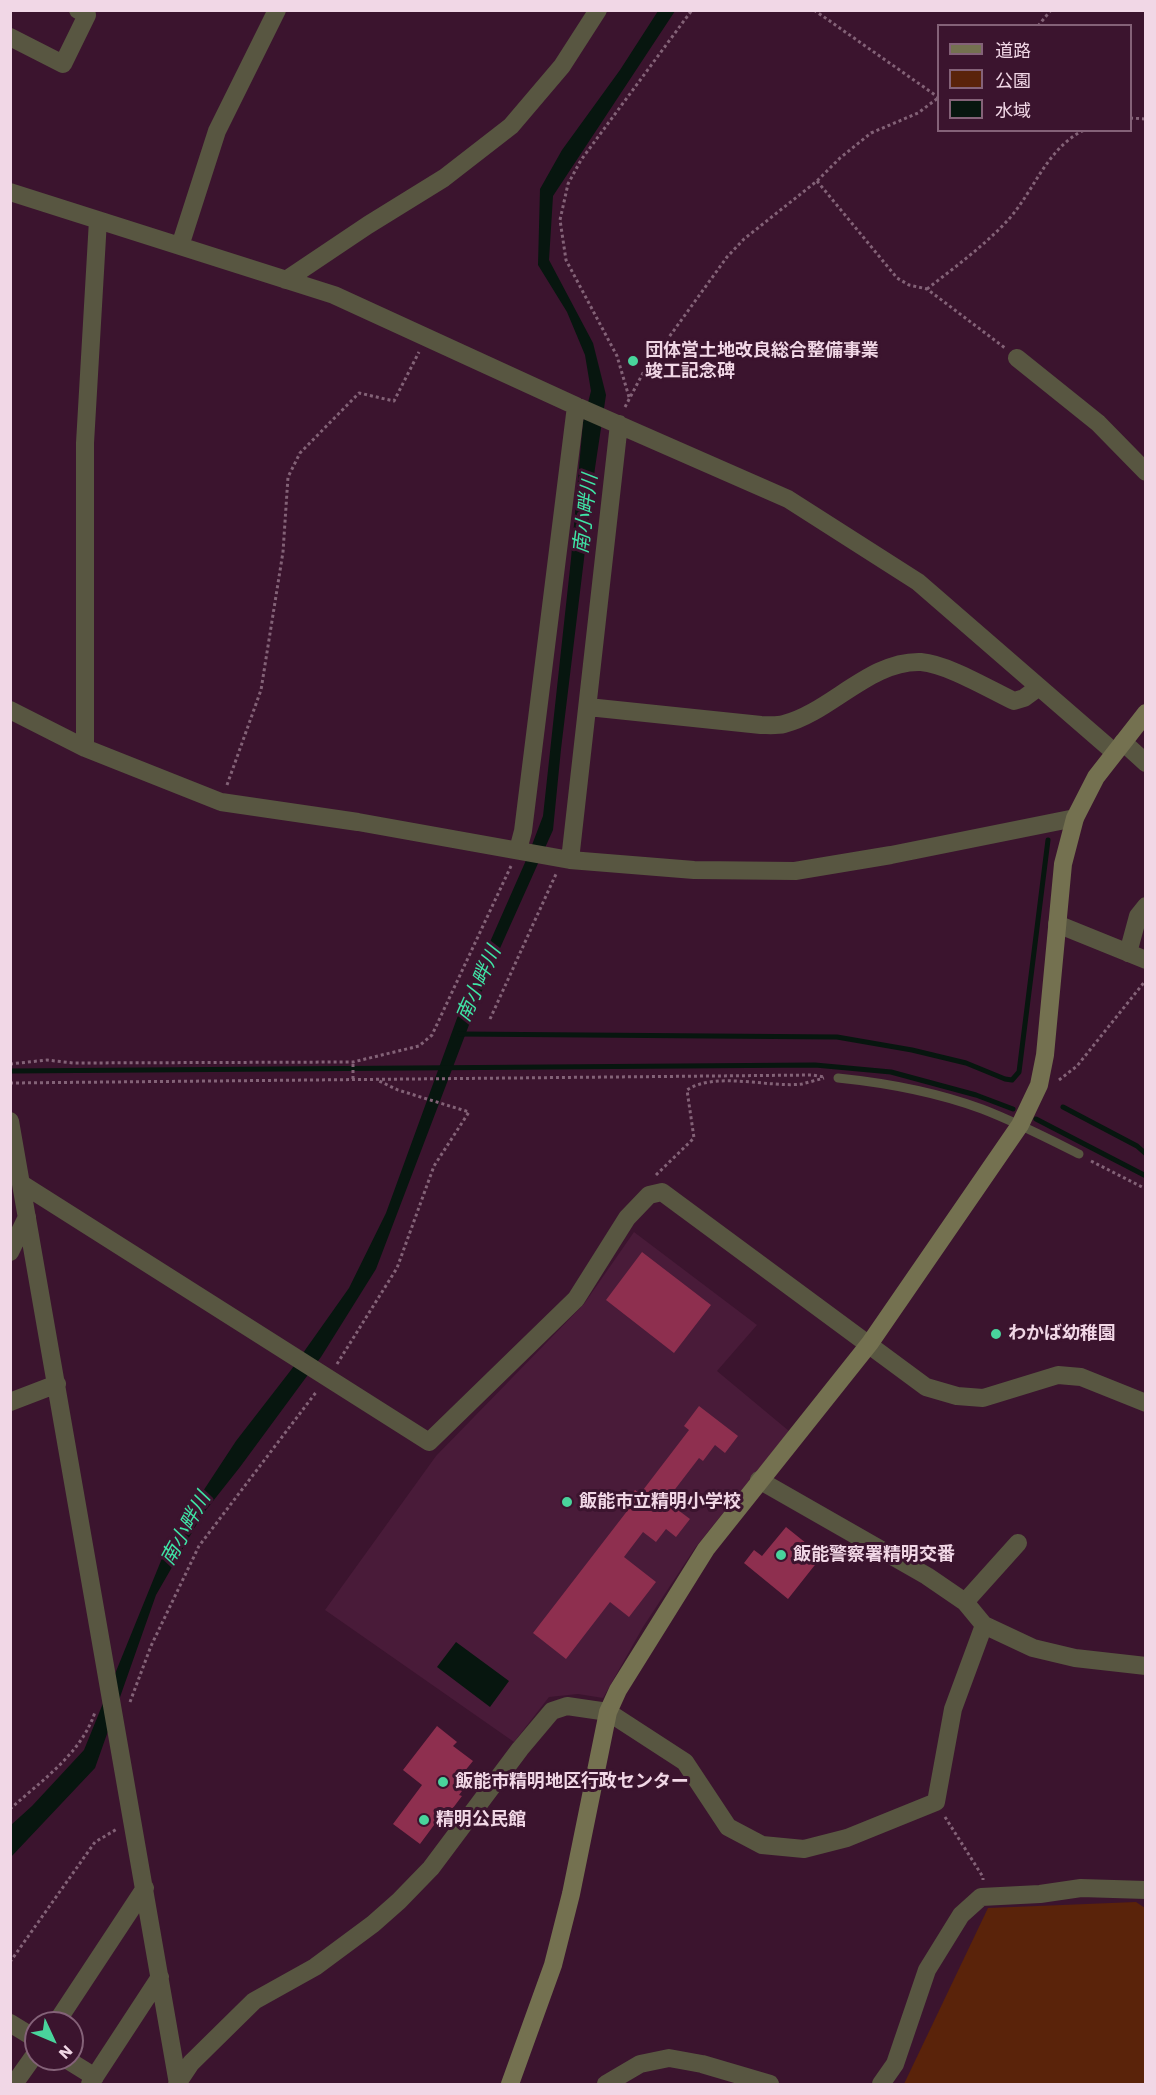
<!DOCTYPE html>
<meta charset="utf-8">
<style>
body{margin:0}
#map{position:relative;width:1156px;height:2095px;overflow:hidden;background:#3b142e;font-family:"Work Sans","Noto Sans JP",sans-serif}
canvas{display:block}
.frame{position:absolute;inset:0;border:12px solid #f1d7e6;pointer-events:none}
.legend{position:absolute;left:937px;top:24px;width:195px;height:108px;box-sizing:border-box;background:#3b142e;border:2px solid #846278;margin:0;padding:8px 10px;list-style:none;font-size:18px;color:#f1d7e6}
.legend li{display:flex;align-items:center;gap:12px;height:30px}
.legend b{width:30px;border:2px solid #846278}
.north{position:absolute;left:24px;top:2011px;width:60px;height:60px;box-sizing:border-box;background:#3b142e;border:2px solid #846278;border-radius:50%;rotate:134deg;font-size:16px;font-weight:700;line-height:24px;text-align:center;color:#f1d7e6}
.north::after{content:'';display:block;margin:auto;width:21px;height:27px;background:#49d49c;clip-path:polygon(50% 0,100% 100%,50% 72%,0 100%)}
</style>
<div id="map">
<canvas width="1156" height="2095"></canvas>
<div class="frame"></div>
<ul class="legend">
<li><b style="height:8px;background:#747150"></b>道路</li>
<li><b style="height:16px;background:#5a230a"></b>公園</li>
<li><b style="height:16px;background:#07160f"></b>水域</li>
</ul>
<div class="north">N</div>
</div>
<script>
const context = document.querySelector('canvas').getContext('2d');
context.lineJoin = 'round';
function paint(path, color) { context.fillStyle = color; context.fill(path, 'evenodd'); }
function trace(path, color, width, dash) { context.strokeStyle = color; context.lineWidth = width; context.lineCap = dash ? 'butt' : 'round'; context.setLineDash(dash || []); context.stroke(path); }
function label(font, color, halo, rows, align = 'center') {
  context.font = font + ' "Work Sans","Noto Sans JP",sans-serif'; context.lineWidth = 6; context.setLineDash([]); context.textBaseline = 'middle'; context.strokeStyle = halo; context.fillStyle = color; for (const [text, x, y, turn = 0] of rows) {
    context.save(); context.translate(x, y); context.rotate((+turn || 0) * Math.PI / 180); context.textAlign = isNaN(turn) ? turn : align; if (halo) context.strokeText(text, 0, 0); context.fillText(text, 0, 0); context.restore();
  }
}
paint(new Path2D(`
 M634 1232 757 1325 717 1371 789 1431 695 1548 643 1627 603 1698 578 1694 549 1697 514 1742 325 1610 436 1456 584 1304Z`), '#491b39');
paint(new Path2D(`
 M1136 1902 1145 1908V2084H904L988 1908Z`), '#5a230a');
paint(new Path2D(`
 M658 11H675L553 196 549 260 593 343 606 395 595 468 561 749 553 830 488 975 376 1269 321 1357 240 1467 202 1515 156 1595 95 1768 11 1857V1825L32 1806 84 1750 167 1546 236 1441 291 1370 349 1288 386 1213 460 1010 527 858 543 816 571 559 583 422 591 391 585 355 567 312 538 265 540 189 562 150 620 70Z
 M456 1642 509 1681 490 1707 437 1667Z`), '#07160f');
trace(new Path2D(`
 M460 1034 837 1037 912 1050 966 1063 1005 1079 1012 1080 1019 1072 1048 840
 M10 1071 815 1065 891 1072 976 1095 1013 1109
 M1063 1107 1137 1146 1146 1154
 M1036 1119 1146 1176`), '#07160f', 5);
paint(new Path2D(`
 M642 1252 711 1305 674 1353 606 1300Z
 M699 1406 738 1436 725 1453 715 1445 703 1461 699 1458 666 1501 690 1519 676 1537 666 1529 656 1542 643 1532 624 1557 656 1582 629 1617 610 1602 566 1659 533 1633 631 1506 626 1502 635 1490 640 1494 689 1430 684 1426Z
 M786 1527 822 1556 788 1599 744 1563 754 1550 762 1556Z
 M437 1726 457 1742 453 1746 473 1761 464 1772 472 1778 459 1795 462 1796 444 1820 440 1817 420 1844 393 1824 422 1785 403 1770Z`), '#8e2f4f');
trace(new Path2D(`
 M814 10 938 97
 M1038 26 1051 10
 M1130 118 1146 119
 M817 181 897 278 909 285 927 289 1005 348
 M927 289C955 267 984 246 1008 220 1035 190 1046 149 1084 130
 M629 397 617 356 566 260 560 220 568 184 581 160 692 10
 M625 407 643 373 727 257 744 239 817 181 840 158 871 133 918 113 938 98
 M227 785 261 690 283 552 288 477 300 453 359 393 394 401 419 352
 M490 1019 556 874
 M10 1064 47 1060 73 1063 353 1062 419 1046 432 1035 511 866
 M353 1079V1063
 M1059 1080 1077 1066 1146 980
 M10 1083 812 1075 824 1077
 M1091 1161 1146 1189
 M656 1175 694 1138 687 1090C715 1071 769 1088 802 1084 809 1082 817 1080 824 1078
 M337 1364 397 1268 434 1166 469 1112 398 1090 377 1080
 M130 1702 151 1646 199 1546 317 1391
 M10 1809C41 1781 82 1753 95 1712
 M945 1817 983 1877V1880
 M10 1962 95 1842 117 1829`), '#836277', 3, [3, 3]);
trace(new Path2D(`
 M838 1078C887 1083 936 1092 982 1109 1016 1122 1047 1138 1079 1154`), '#585641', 9);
trace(new Path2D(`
 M10 37 63 64 87 15 78 10
 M10 192 334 295 576 406 788 499 918 582 1114 752
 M180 246 217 131 277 10
 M286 280 368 225 444 178 511 126 562 66 598 10
 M1017 358 1098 423 1146 472
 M588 707 761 725C768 725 776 726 784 724 831 712 870 660 921 662 947 664 989 689 1014 701L1024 698 1039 687
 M10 710 85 748 221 802 358 822 570 860 694 870 795 871 891 855 1075 818
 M1123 742 1146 763
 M85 748V443L98 220
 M518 850 523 831 576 406
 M570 860 619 424
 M1057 924 1146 960
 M1128 953 1138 916 1146 906
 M10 1121 178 2084
 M22 1184 429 1442 576 1299 627 1218 649 1195 662 1192 926 1387 957 1396 983 1398 1058 1375 1081 1377 1146 1403
 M10 1252 27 1217
 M10 1402 57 1384
 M759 1480 927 1576 965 1602 984 1625 1033 1648 1075 1658 1146 1666
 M965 1602 1018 1543
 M10 2023 36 2039
 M56 2023 145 1888
 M66 2059 95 2077
 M14 2084 36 2053
 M90 2084 160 1977
 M177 2084 191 2063 254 2001 315 1967 373 1924 399 1901 431 1868 520 1749 552 1711 567 1706 608 1712 685 1762 728 1827 762 1845 804 1849 847 1838 936 1802 953 1709 984 1625
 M606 2084 640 2064 669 2058 702 2064 770 2084
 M881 2084 895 2064 927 1970 961 1915 981 1897 1040 1894 1081 1888 1146 1890`), '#585641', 18);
trace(new Path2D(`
 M510 2084 553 1965 571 1894 608 1712 618 1690 706 1549 870 1343 1020 1125 1039 1085 1045 1055 1063 864 1075 818 1096 777 1146 713`), '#747150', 18);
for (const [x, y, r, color] of [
 [633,361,6,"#49d49c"],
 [996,1334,6,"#49d49c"],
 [567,1502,6,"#49d49c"],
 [781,1555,6,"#49d49c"],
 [443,1782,6,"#49d49c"],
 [424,1820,6,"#49d49c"]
]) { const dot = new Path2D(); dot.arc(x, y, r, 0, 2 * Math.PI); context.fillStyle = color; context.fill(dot); trace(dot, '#3b142e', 2); }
label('bold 18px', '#f1d7e6', '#3b142e', [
 ["団体営土地改良総合整備事業",645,351],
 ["竣工記念碑",645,372],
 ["わかば幼稚園",1008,1334],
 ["飯能市立精明小学校",579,1502],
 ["飯能警察署精明交番",793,1555],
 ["飯能市精明地区行政センター",455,1782],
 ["精明公民館",436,1820]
], 'left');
label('italic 20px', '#3fe5a6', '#3b142e', [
 ["南小畔川",586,514,-83],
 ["南小畔川",479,984,-66],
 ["南小畔川",186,1529,-61]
]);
</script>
